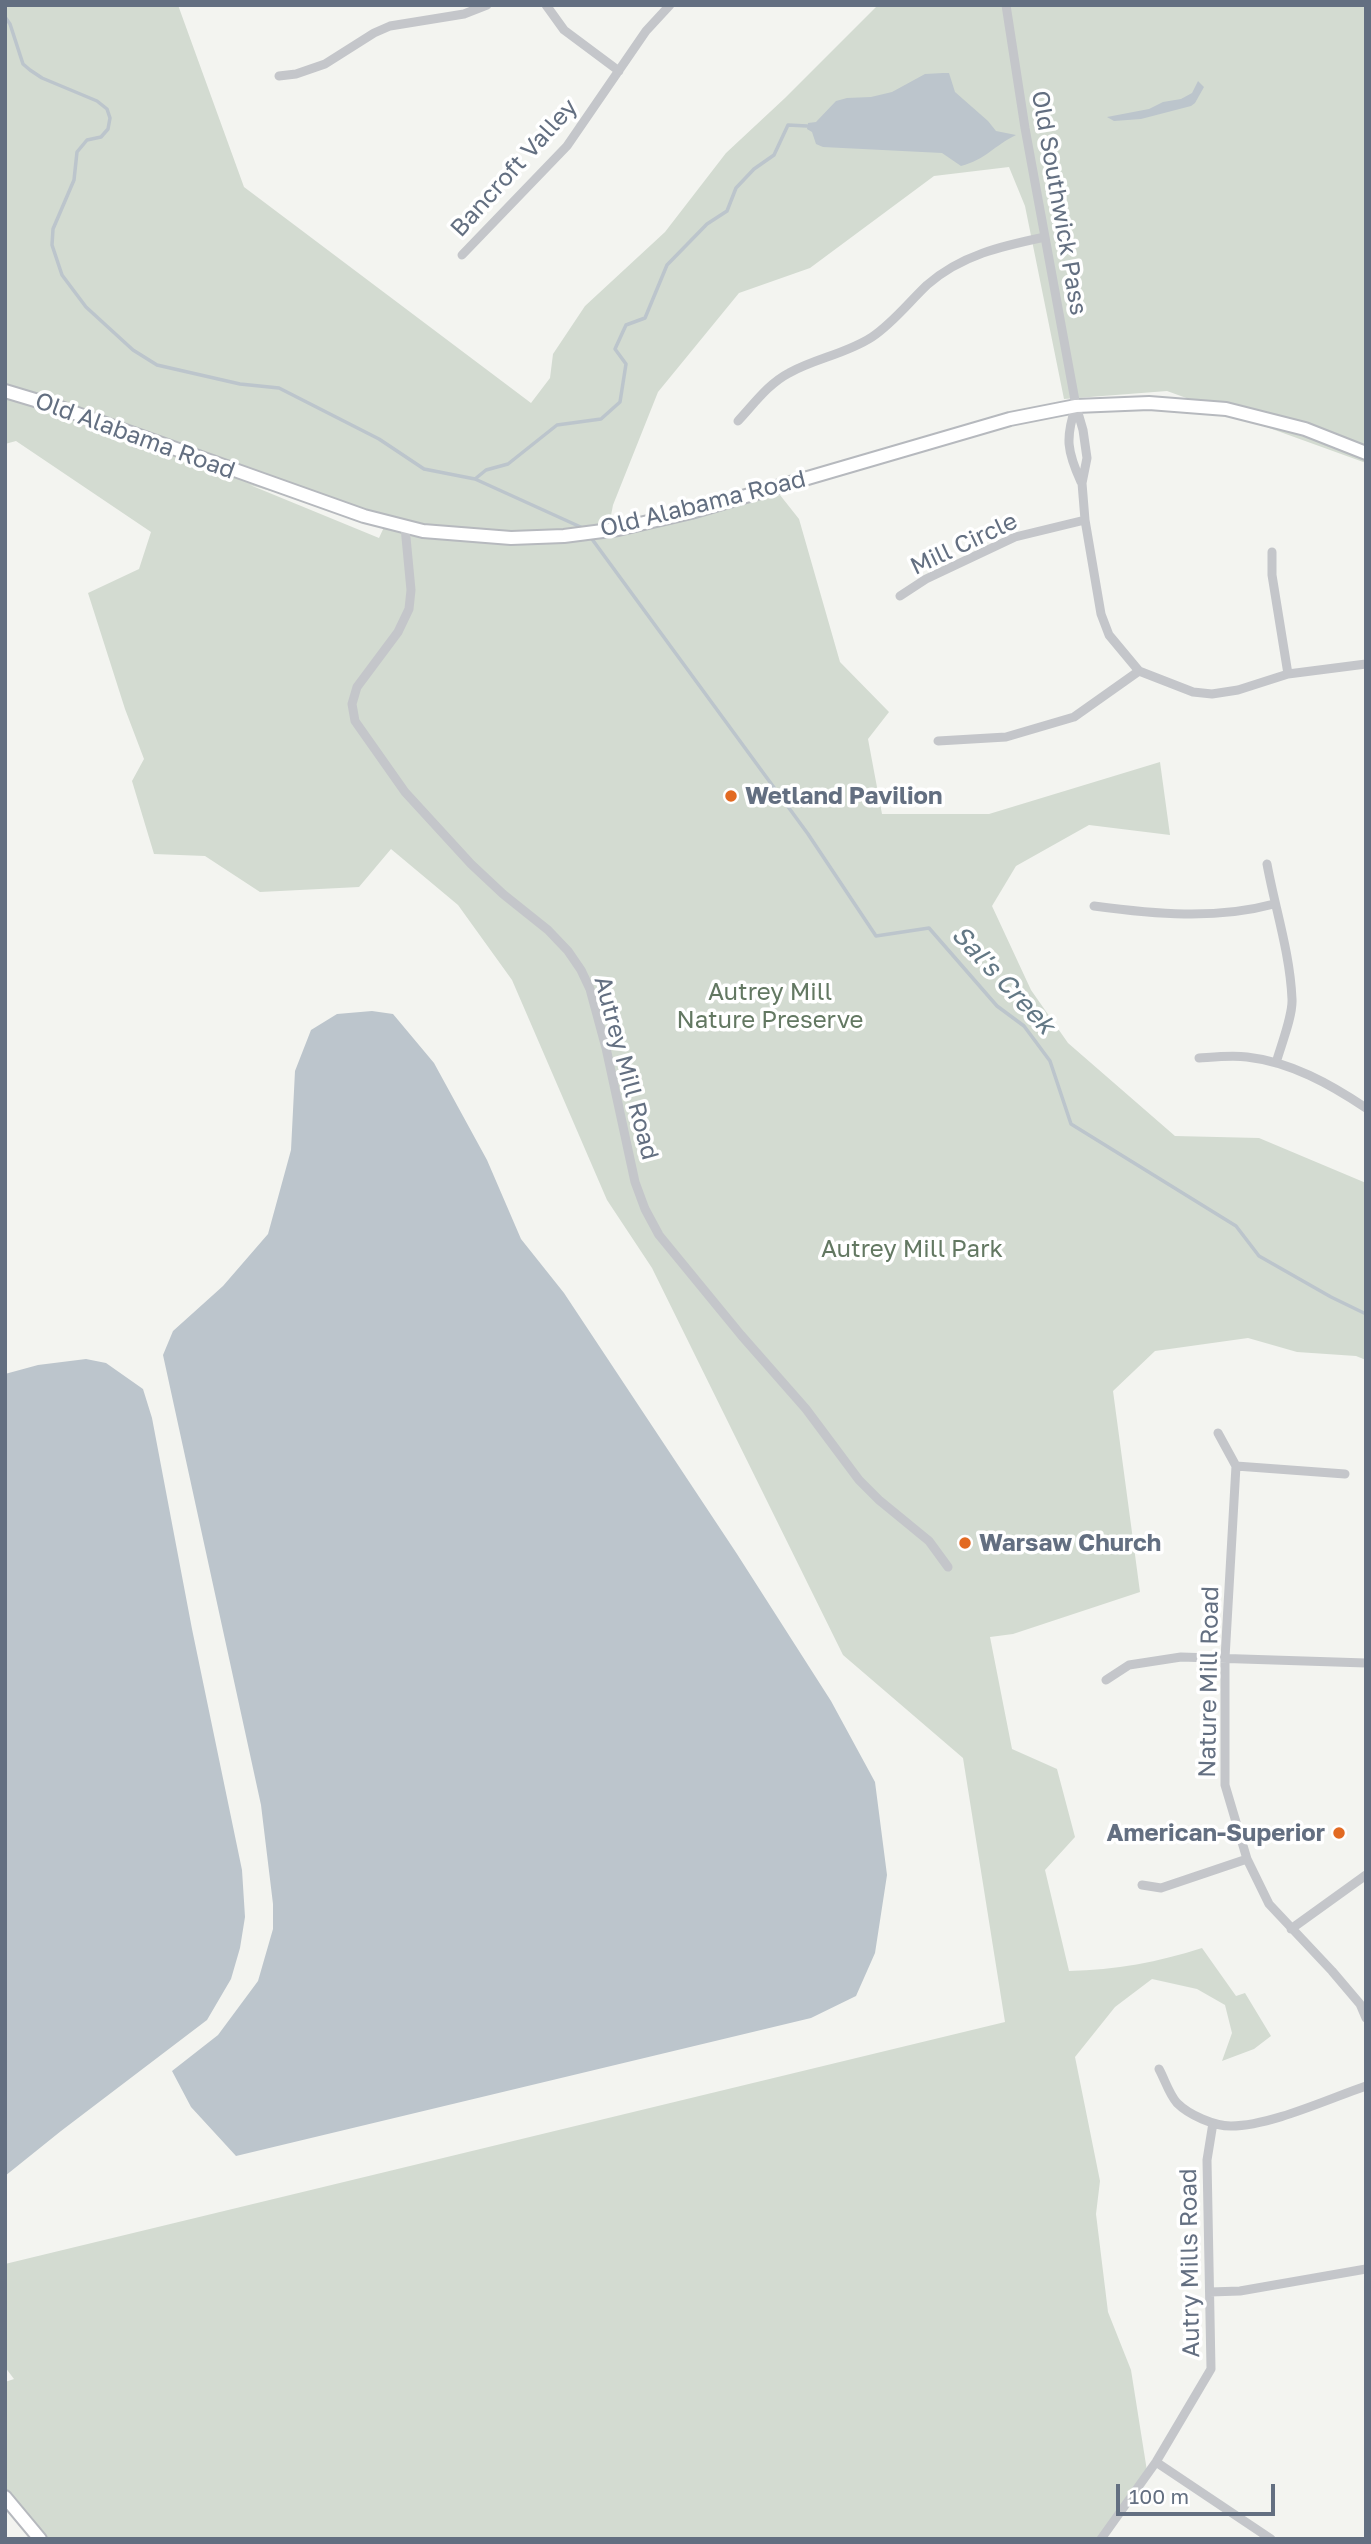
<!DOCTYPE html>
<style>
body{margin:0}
#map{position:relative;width:1371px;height:2544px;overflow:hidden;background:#f3f4f0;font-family:"Golos Text",sans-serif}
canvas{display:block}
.frame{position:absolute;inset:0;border:7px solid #636f81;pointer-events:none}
.scale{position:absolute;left:1116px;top:2484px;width:159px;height:32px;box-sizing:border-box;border:4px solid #636f81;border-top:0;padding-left:9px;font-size:21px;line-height:24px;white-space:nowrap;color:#636f81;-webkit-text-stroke:5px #fff;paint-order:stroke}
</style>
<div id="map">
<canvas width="1371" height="2544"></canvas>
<div class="frame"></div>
<div class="scale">100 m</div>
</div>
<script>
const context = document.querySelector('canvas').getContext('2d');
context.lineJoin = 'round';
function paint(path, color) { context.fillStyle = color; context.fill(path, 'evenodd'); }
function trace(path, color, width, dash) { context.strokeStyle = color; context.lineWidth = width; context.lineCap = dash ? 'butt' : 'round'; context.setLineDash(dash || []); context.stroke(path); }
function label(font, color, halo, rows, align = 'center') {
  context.font = font + ' "Golos Text",sans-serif'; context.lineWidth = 7; context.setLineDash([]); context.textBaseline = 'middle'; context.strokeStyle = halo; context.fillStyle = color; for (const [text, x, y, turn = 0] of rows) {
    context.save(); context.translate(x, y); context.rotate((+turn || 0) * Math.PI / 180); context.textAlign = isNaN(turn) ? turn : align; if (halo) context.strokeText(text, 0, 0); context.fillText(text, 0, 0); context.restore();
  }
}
paint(new Path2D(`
 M5 5H178L244 187 531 403 550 378 553 354 585 306 665 232 726 153 785 98 878 5H1366V463L1167 391 1064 399 1025 206 1009 167 934 176 810 268 739 293 658 392 613 505 608 531 639 528 780 495 799 519 840 662 889 712 868 739 882 814H989L1160 762 1170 835 1089 825 1016 866 992 906 1031 990 1068 1043 1175 1136 1259 1138 1366 1183V1360L1356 1356 1297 1352 1248 1338 1155 1351 1113 1391 1140 1592 1013 1634 990 1637 1012 1749 1057 1769 1075 1837 1045 1870 1069 1971C1115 1970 1159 1962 1202 1948L1236 1996 1245 1993 1271 2036 1254 2049 1222 2061 1232 2033 1225 2005 1197 1989 1152 1979 1115 2007 1075 2057 1100 2181 1096 2214 1108 2312 1131 2370 1147 2471 1098 2539H33L5 2506V2382L14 2379 5 2367V2264L1005 2022 963 1758 843 1655 652 1268 607 1200 512 980 458 905 391 849 359 887 260 892 205 856 154 854 132 781 144 759 125 709 88 593 139 569 151 532 16 441 5 444ZM250 485 385 524V525L379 538Z`), '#d3dbd1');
paint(new Path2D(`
 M943 73H949L955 92 988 121 996 131 1016 135C995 145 985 160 961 166L942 153 823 147 816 144 812 132 807 129 808 123 816 122 836 101 847 98 871 97 892 92 925 74Z
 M1198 81 1204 87 1195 103 1191 106 1141 119 1114 121 1107 117 1149 109 1163 102 1181 99 1192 93Z
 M372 1011 393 1014 434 1063 487 1160 521 1239 564 1293 737 1554 831 1701 875 1782 887 1875 875 1953 856 1996 811 2018 236 2156 191 2107 172 2071 218 2035 258 1981 273 1929V1904L261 1805 163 1355 173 1331 223 1286 268 1234 291 1150 295 1071 311 1030 337 1014Z
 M86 1359 106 1363 143 1389 152 1418 192 1629 242 1870 245 1917 240 1948 231 1979 207 2020 61 2131 5 2176V1374L38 1365Z`), '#bcc5cc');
trace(new Path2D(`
 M5 17 10 24 23 64 30 70 42 78 97 101 107 109 110 118 108 129 101 137 87 140 77 152 74 180 53 229 52 245 62 275 86 307 133 350 157 365 240 384 279 388 379 439 424 469 475 479 585 529
 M475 479 486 470 508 464 557 425 601 419 620 402 626 364 615 349 626 325 645 318 667 265 707 224 727 211 736 188 754 169 774 155 788 125 807 126
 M589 535 808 834 876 936 929 928 997 1006 1024 1026 1050 1061 1071 1124 1236 1226 1259 1256 1331 1297 1366 1314`), '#bcc5cc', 3.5);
const secondary = new Path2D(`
 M5 391 55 406 364 516 423 531 511 538 564 536 618 529 691 512 1010 419 1076 406 1149 403 1226 409 1305 429 1366 453
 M5 2497 40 2539`);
trace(secondary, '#b6b9be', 16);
trace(new Path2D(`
 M546 5 564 30 619 71
 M1006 5 1025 128 1076 406 1083 430 1087 458 1082 483 1085 520 1101 614 1109 635 1139 671 1193 692 1212 694 1238 690 1288 674 1366 664
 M279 76 296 74 325 64 374 33 390 26 464 14 487 5
 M462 255 567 146 646 31 670 5
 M1076 406C1065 438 1067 451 1081 482
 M738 421C754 404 768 384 789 373 816 358 846 354 872 337 893 323 909 302 927 285 961 255 1002 246 1045 237
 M405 527 411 590 409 609 398 632 357 687 352 704 355 721 405 792 471 864 503 894 548 930 568 951 581 970 590 989 606 1048 635 1182 645 1209 659 1235 741 1335 806 1409 859 1480 879 1500 929 1541 948 1567
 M1272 552V575L1288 674
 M900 596 926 579 1015 537 1085 520
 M938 741 1006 737 1074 717 1139 671
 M1267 864C1275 908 1290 953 1292 999 1293 1016 1281 1045 1276 1063
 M1094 906C1154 914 1215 920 1274 904
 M1199 1058C1214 1057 1232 1055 1247 1057 1291 1062 1330 1084 1366 1108
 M1218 1433 1236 1466 1225 1658V1785L1247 1859 1269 1904 1332 1971 1360 2004 1366 2018
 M1236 1466 1345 1474
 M1106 1680 1129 1665 1181 1657 1366 1663
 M1142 1885 1161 1888 1247 1859
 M1291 1929 1366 1875
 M1159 2069C1165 2080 1169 2094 1177 2103 1189 2115 1214 2126 1231 2126 1270 2126 1328 2099 1366 2086
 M1210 2292 1240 2291 1366 2269
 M1156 2462 1271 2539
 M1101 2539 1156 2462 1211 2369 1207 2160 1213 2123`), '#c4c6ca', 9);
trace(secondary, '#fff', 12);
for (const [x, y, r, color] of [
 [731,796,7,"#e26a22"],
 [965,1543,7,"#e26a22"],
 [1339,1833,7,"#e26a22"]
]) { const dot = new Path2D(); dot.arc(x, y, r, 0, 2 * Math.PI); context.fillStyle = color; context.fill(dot); trace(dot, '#fff', 2.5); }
label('24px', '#636f81', '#fff', [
 ["Bancroft Valley",514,168,-48],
 ["Old Southwick Pass",1059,203,80],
 ["Old Alabama Road",135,436,20],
 ["Old Alabama Road",703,504,-14],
 ["Mill Circle",964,544,-25],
 ["Autrey Mill Road",626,1068,75],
 ["Nature Mill Road",1209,1682,-89],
 ["Autry Mills Road",1190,2263,-91]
]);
label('bold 24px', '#636f81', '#fff', [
 ["Wetland Pavilion",745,796],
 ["Warsaw Church",979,1543],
 ["American-Superior",1325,1833,"right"]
], 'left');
label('24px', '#637862', '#fff', [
 ["Autrey Mill",770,992],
 ["Nature Preserve",770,1020],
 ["Autrey Mill Park",912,1249]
]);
label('italic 26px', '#637885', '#fff', [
 ["Sal's Creek",1003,980,47]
]);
</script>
